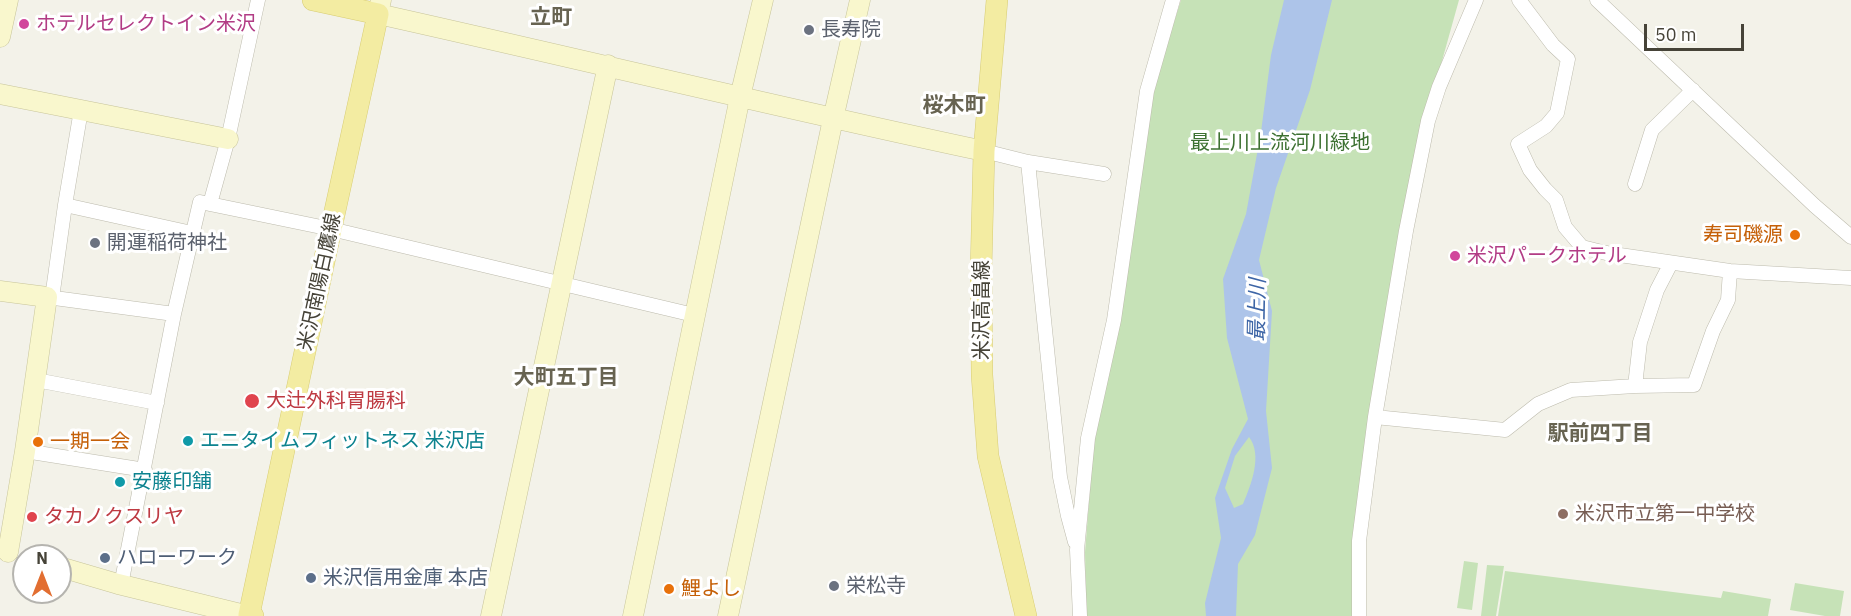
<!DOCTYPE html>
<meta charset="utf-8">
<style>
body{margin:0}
#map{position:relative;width:1851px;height:616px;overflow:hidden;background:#f3f2e9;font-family:"IBM Plex Sans",sans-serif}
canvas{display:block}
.north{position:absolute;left:12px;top:544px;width:60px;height:60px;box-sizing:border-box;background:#fff;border:2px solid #b5b4af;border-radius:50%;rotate:0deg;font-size:16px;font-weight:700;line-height:24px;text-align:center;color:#464338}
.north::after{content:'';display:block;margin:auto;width:21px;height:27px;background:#e26e31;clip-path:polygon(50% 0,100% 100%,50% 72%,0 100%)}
.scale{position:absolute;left:1644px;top:24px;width:100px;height:27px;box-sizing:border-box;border:3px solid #464338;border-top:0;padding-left:8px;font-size:18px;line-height:21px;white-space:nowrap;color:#464338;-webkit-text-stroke:4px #fff;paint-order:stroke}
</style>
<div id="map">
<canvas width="1851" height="616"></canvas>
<div class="north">N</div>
<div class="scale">50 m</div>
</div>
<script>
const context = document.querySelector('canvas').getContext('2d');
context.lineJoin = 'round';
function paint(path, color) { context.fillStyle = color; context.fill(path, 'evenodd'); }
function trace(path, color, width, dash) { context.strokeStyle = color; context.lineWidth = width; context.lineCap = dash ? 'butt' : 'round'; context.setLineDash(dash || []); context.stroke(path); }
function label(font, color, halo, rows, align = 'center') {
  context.font = font + ' "IBM Plex Sans","Noto Sans JP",sans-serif'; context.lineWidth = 6; context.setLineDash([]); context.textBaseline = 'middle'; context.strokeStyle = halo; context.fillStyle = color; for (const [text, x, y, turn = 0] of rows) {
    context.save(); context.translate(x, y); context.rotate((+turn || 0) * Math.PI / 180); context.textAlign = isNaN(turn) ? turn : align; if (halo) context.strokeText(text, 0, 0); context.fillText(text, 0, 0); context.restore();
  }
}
paint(new Path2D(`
 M1181 0H1459L1435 86 1352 541 1353 616H1086L1085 552 1094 439 1150 97Z
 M1464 561 1478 563 1472 610 1457 608Z
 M1487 565 1504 566 1496 616H1481Z
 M1505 571 1721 598 1723 591 1771 599 1768 616H1498Z
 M1795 583 1844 591 1840 616H1825L1790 610Z`), '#c6e2b7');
paint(new Path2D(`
 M1284 0H1332L1310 90 1276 188 1259 260 1272 311 1266 411 1272 468 1255 535 1238 564 1236 616H1206L1205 603 1221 538 1215 498 1232 449 1248 419 1227 338 1223 279 1246 214 1261 132 1271 55ZM1249 437C1263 455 1251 485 1243 504L1234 508 1225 488 1235 456Z`), '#adc4e9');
const street = new Path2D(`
 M1519 0 1553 45 1568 59 1557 113 1546 126 1518 144 1530 170 1545 189 1556 200 1565 227 1582 247 1606 253 1730 271 1851 278
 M1597 0 1815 206 1851 237
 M984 151 1028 162 1104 174
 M1028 162 1060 477 1068 516 1075 542
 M1635 184 1652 130 1693 90
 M210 204 228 139 258 0
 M65 205 192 233
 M47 297 174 314
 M52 298 65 205 81 110
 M36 380 157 403
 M1635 386 1640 342 1657 290 1671 263
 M1375 417 1505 430 1538 404 1571 390 1635 386 1694 385 1713 331 1728 300 1730 271
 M25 451 145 470
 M121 585 174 314 200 202 331 229 694 315
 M1080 616 1077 550 1088 438 1114 320 1147 91 1173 0
 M1359 616V541L1375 417 1406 231 1428 121 1439 87 1476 0`);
const secondary = new Path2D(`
 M381 0 378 14C580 59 781 108 984 151
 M0 37 8 0
 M0 94 228 139
 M0 291 47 297 25 451 8 552
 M60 567 118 584 249 616
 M491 616 608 65
 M633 616 740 97 763 0
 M728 616 833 119 860 0`);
const primary = new Path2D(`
 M997 0 984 151 981 271 982 375 988 456 1026 616
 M253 616 249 615 331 229 378 14 313 0`);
trace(street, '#bdbbad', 15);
trace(secondary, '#c7c49a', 21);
trace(primary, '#d7cc73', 22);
trace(street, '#fff', 14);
trace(secondary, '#f9f7cd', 20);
trace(primary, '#f3eca2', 21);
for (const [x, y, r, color] of [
 [24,24,6,"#d1479c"],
 [809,30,6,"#6b7280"],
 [1795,235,6,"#e8710a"],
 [95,243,6,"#6b7280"],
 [1455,256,6,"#d1479c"],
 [252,401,8,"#e0444e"],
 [188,441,6,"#0f9aa8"],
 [38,442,6,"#e8710a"],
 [120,482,6,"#0f9aa8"],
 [1563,514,6,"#8d6e63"],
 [32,517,6,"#e0444e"],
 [105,558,6,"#5c6f8a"],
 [311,578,6,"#5c6f8a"],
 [834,586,6,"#6b7280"],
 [669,589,6,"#e8710a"]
]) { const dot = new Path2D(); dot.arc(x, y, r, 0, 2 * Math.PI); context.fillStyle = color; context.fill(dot); trace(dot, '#fff', 2); }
label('20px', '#b23c85', '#fff', [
 ["ホテルセレクトイン米沢",36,24],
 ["米沢パークホテル",1467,256]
], 'left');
label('20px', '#5b616d', '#fff', [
 ["長寿院",821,30],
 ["開運稲荷神社",107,243],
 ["栄松寺",846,586]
], 'left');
label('20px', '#3d7132', '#fff', [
 ["最上川上流河川緑地",1280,143]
]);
label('20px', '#c56008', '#fff', [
 ["寿司磯源",1783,235,"right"],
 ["一期一会",50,442],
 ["鯉よし",681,589]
], 'left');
label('20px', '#464338', '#fff', [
 ["米沢南陽白鷹線",320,282,-78],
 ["米沢高畠線",982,310,-90]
]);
label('20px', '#be3a42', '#fff', [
 ["大辻外科胃腸科",266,401],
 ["タカノクスリヤ",44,517]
], 'left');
label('20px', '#0d838f', '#fff', [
 ["エニタイムフィットネス 米沢店",200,441],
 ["安藤印舗",132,482]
], 'left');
label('20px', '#785e54', '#fff', [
 ["米沢市立第一中学校",1575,514]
], 'left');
label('20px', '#4e5e75', '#fff', [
 ["ハローワーク",117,558],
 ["米沢信用金庫 本店",323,578]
], 'left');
label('bold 21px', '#676351', '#fff', [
 ["立町",551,18],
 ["桜木町",954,106],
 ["大町五丁目",566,378],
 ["駅前四丁目",1600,434]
]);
label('italic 21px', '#3d65a6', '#fff', [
 ["最上川",1258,310,-89]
]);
</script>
